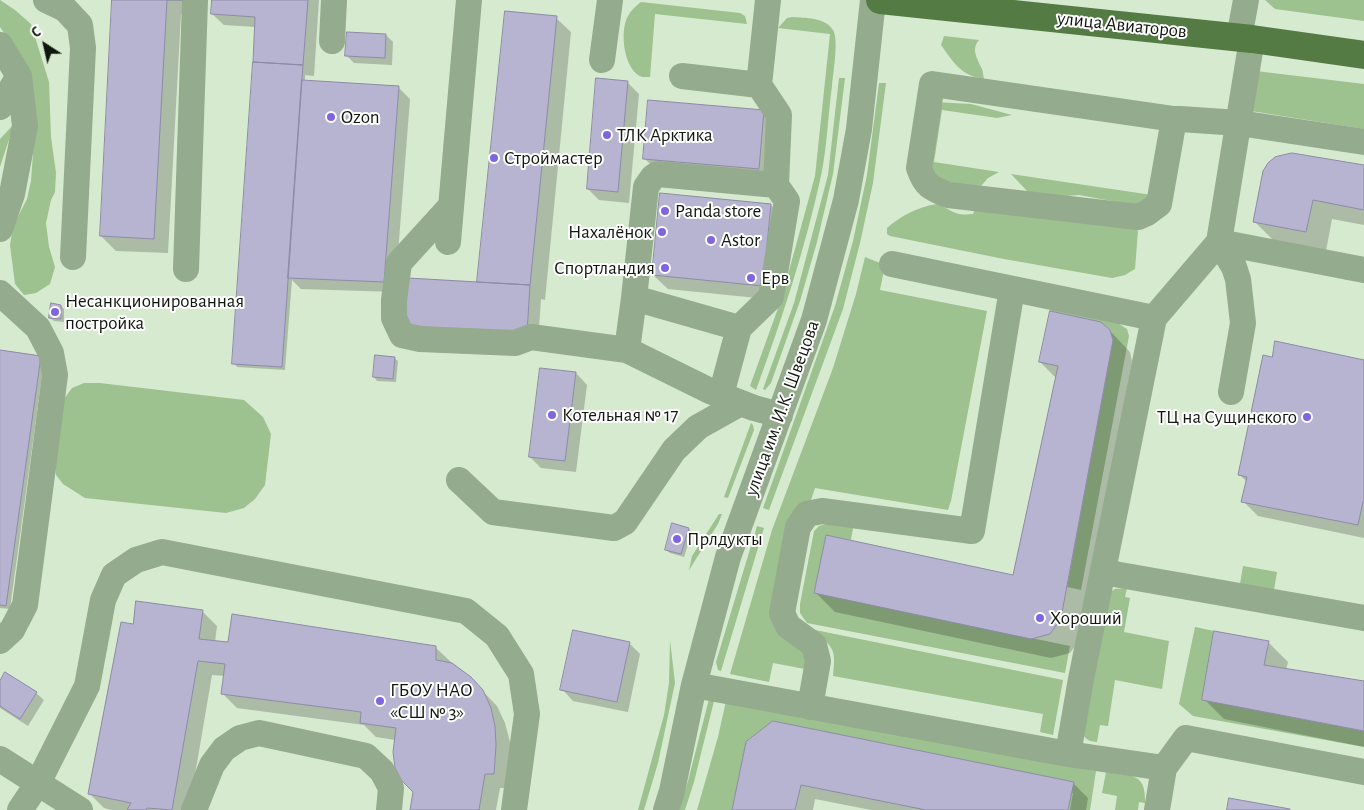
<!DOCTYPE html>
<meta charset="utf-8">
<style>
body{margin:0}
#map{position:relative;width:1364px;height:810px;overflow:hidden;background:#d6eacf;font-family:"Alegreya Sans",sans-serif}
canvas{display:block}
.north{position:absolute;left:20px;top:20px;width:50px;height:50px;-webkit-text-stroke:4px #fff;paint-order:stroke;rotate:325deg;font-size:14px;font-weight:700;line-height:20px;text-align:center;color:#10170e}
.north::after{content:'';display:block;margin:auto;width:18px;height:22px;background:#10170e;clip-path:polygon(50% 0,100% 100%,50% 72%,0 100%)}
</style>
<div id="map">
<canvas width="1364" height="810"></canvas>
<div class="north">С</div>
</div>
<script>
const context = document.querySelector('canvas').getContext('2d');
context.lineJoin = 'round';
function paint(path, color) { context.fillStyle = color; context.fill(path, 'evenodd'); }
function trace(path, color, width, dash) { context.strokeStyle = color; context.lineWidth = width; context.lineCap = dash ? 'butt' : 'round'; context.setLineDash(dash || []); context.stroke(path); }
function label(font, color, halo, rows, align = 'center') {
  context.font = font + ' "Alegreya Sans",sans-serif'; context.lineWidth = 4; context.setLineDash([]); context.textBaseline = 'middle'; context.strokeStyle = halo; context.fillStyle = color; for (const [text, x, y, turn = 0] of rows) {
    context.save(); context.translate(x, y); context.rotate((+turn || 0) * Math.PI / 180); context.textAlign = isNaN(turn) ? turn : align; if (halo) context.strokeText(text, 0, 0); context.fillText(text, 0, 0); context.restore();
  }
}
paint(new Path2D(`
 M0 0 15 10 31 24 49 82 51 137 56 173 55 192 51 200 46 223 49 247 55 267 50 284 36 293 24 295 15 284 10 245 13 226 27 199 31 181 33 154 9 40 0 27Z
 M1265 0H1364V21L1275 9Z
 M641 2 740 13 745 16 747 24 655 14 650 77C649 77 643 77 642 77 624 71 619 31 628 16 631 10 636 6 641 2Z
 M792 17C805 18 825 17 833 30 839 40 833 73 832 86 828 115 827 147 821 176 805 249 782 319 756 390L750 386 781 300 815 176 830 34 778 28 787 18Z
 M944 36 979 40C971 49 977 58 981 67 983 70 983 75 984 79 960 75 954 63 941 45Z
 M1256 71 1364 84V129L1251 111Z
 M839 78H845L833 174 817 242 800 301 771 383 765 390 763 389 794 303 828 175Z
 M879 83H886L873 183 860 243 843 309 769 510 763 508 835 306 853 241 867 175Z
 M935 102 971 104 1012 115 997 118 942 110 934 162 999 172 988 178 981 186 940 183 925 156Z
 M14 124 0 167V139Z
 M1011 174 1152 195 1139 206 1079 195 1050 197 1029 193Z
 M937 204C954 211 954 216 973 214L976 207 1133 222 1138 231 1135 269 1125 275 1112 278 1004 259 890 236 887 234V228C902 215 918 207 937 204Z
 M865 257 885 265 880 290 987 311 951 501 948 510 815 488 811 500 803 506 775 601 806 655 805 669 773 663 769 682 730 674 772 530 833 368 856 294Z
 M1050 309 1116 322 1127 329 1129 336 1081 590 1067 587 1113 340 1110 330 1101 322 1050 311Z
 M84 383H100L244 400 263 417 271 434 265 485 255 499 244 508 226 513 85 498 63 484 56 475 54 459 64 399 72 388Z
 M751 423 753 425 754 430 728 498 724 497Z
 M719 514H722L718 524 689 570 692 556Z
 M826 524 853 528 851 540 826 535 814 593 1070 646 1065 673 807 623 800 613V604L814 531 819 526Z
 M757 526 764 528 721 671 718 670 716 662Z
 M1243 566 1277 572 1274 590 1240 584Z
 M1127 588 1125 597 1130 598 1124 632 1169 641 1162 689 1115 680 1108 726 1100 725 1097 742C1087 741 1085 739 1081 730L1109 593 1115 589Z
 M1195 627 1214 631 1202 700 1364 731V747L1193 716 1179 704Z
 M815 630 1063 680 1053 735 1040 732 1043 714 833 676C836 648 834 650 815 630Z
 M670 640 675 683 658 763 644 810H638L664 715 669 683Z
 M715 697 694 782 685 810H679L688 781 709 699Z
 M726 701 1096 771 1090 810H1067L1074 782 773 721 746 742 732 810H697L718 737Z
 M1106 772C1131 777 1146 771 1145 803L1139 802 1138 810H1115L1117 796 1102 793Z`), '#9dc18f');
paint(new Path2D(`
 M113 0H199V15L181 14 168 253 116 251 101 236Z
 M213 0H319L314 76 305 75V81L399 88 410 99 395 292 301 289 292 280 285 370 237 367 234 363 256 27 224 25 212 14Z
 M556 18 571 32 545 300 541 299 538 344 478 283Z
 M386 35 393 42 392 65 354 63 347 56Z
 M627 82 639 94 629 203 599 200 588 189Z
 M764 111 771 119 766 176 652 166 644 158Z
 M1364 167V225L1332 219 1326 251 1274 241 1254 221Z
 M771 205 785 220 777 300 668 289 653 275Z
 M61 306 64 309V322L54 321 50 318Z
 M1110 331 1130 352 1132 361 1081 638 1070 653 1051 658 835 612 815 592 1014 576 1056 378 1040 362Z
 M0 352 44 361 10 609 0 608Z
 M394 358 398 361 396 382 377 381 374 377Z
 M1273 358 1364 361V538L1258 516 1243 501 1247 482 1239 474Z
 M576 373 587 385 576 472 541 468 530 457Z
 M689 529 692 532 684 557 670 553 666 550Z
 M202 611 217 626 215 642 436 648 451 662V664L470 678 497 706 505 723 510 742 511 761 509 788H500L496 810H412L415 792 395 740 376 737 364 725 237 708 222 693 225 676 212 675 189 810H111L104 808 90 794 134 625Z
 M1268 642 1288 662 1286 670 1364 682V747L1224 719 1204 699Z
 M629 643 640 654 628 712 573 701 562 689Z
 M0 683 36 693 44 700 28 726 0 708Z
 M747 743 1073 783 1088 798 1086 810H1070L1073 793H1071L1067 810H871L815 799 813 810H733Z`), '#0003');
const building = new Path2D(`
 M112 0H184H167L154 239 100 236Z
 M212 0H308L303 65 253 62 255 17 211 14Z
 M505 11 557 16 530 285 477 282Z
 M347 32 386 34 385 58 345 56Z
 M253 62 303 65 282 367 232 364Z
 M596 78 628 81 618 192 587 189Z
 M302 80 399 86 384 282 288 278Z
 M648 100 764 110 759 169 643 159Z
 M1292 153 1364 165V210L1313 200 1306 232 1253 222 1263 171 1268 163 1275 157Z
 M660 193 771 204 763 286 652 275Z
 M408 278 530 285 527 333 405 326Z
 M51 303 61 305V319L49 318Z
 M1050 311 1101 322 1110 330 1113 340 1061 618 1050 634 1031 639 814 593 826 535 1013 575 1058 366 1039 362Z
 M1275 341 1364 360V502H1363L1358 525 1241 502 1247 477 1238 475 1263 355 1272 357Z
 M0 350 41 356 6 606 0 605Z
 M375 355 395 357 393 379 373 377Z
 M540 368 576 372 565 461 529 457Z
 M672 523 689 528 681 554 665 550Z
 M136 601 203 610 199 639 228 642 232 614 436 646V660L452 663 471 677 483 690 491 708 495 726 496 745 494 774H485L479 810H410L413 792 402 781 395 768 393 752 396 728 360 723 361 712 221 694 225 664 198 661 172 810 147 808 146 810H127L131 803 88 794 121 622 133 624Z
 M573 630 630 642 617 702 560 690Z
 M1214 631 1269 641 1264 665 1364 681V731L1202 700Z
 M5 672 37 692 20 719 0 706V681Z
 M773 721 1074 782 1068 810H926L801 785 795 810H732L746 742Z
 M1229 798 1290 809V810H1227Z`);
paint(building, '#b6b4d1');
trace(building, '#8d8aa7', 1);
trace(new Path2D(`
 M46 0 65 9 80 25 83 48 73 257
 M1239 38 1246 0
 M1252 39 1219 242 1364 270
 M332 41 334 0
 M0 45 19 76 25 126 12 194 0 229
 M602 60 610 0
 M682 76 759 85 768 0
 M759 85 779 115 776 185
 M0 107 19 76
 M1174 119 1159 204 1147 213 1138 217 948 195C931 188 925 186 919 168L932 84 1174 119H1180L1239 123 1364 142
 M451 206 399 263 394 300V318L402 335 420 339 515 343 531 337 627 350 710 391 754 408 780 415
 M448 242 469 0
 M892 264 1154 318
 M186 269 195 0
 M0 293 38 328 51 353 55 375 25 605 12 630 0 641
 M634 298 646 187 653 177 658 174 776 185 787 201 771 297 739 328
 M627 350 634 298 739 328 721 395
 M459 480 493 512 614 528 625 522 674 450 698 427 741 403
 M1103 572 1364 618
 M694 685 1068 754
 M810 707 818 661 814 645 788 626 782 613 798 527 807 514 822 511 972 531 1012 289
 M0 759 80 810
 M1164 768 1068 754 1081 679 1154 318 1219 242 1234 267 1238 279 1243 323 1231 392
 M20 810 38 783 87 686 103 600 114 575 136 560 162 552 466 611 497 636 521 674 527 714 514 810
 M194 810 212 765 224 749 240 738 259 733 366 756 382 771 391 788 389 810
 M666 810 672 791 694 685 728 557 814 320 846 200 859 129 873 0
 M1157 810 1164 768 1186 738 1364 772`), '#95ab8d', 26);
trace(new Path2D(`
 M880 0 1252 39 1364 55`), '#537b43', 28);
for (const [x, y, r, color] of [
 [331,117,5,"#7f65e0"],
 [607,135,5,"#7f65e0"],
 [494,158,5,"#7f65e0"],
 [665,211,5,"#7f65e0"],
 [662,232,5,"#7f65e0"],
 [711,240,5,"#7f65e0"],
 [665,268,5,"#7f65e0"],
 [751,278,5,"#7f65e0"],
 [55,312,5,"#7f65e0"],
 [552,415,5,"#7f65e0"],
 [1307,417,5,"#7f65e0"],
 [677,539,5,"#7f65e0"],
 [1040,618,5,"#7f65e0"],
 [380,701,5,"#7f65e0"]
]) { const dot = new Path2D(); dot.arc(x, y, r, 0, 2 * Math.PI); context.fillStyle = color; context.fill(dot); trace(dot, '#fff', 2); }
label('19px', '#10170e', '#fff', [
 ["улица Авиаторов",1122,25,6],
 ["улица им. И.К. Швецова",782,408,-70]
]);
label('19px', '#10170e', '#fff', [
 ["Ozon",341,117],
 ["ТЛК Арктика",617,135],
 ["Строймастер",504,158],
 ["Panda store",675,211],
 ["Нахалёнок",652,232,"right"],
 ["Astor",721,240],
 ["Спортландия",655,268,"right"],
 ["Ерв",761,278],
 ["Несанкционированная",65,301],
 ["постройка",65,323],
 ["Котельная № 17",562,415],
 ["ТЦ на Сущинского",1297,417,"right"],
 ["Прлдукты",687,539],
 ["Хороший",1050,618],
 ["ГБОУ НАО",390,690],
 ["«СШ № 3»",390,712]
], 'left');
</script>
